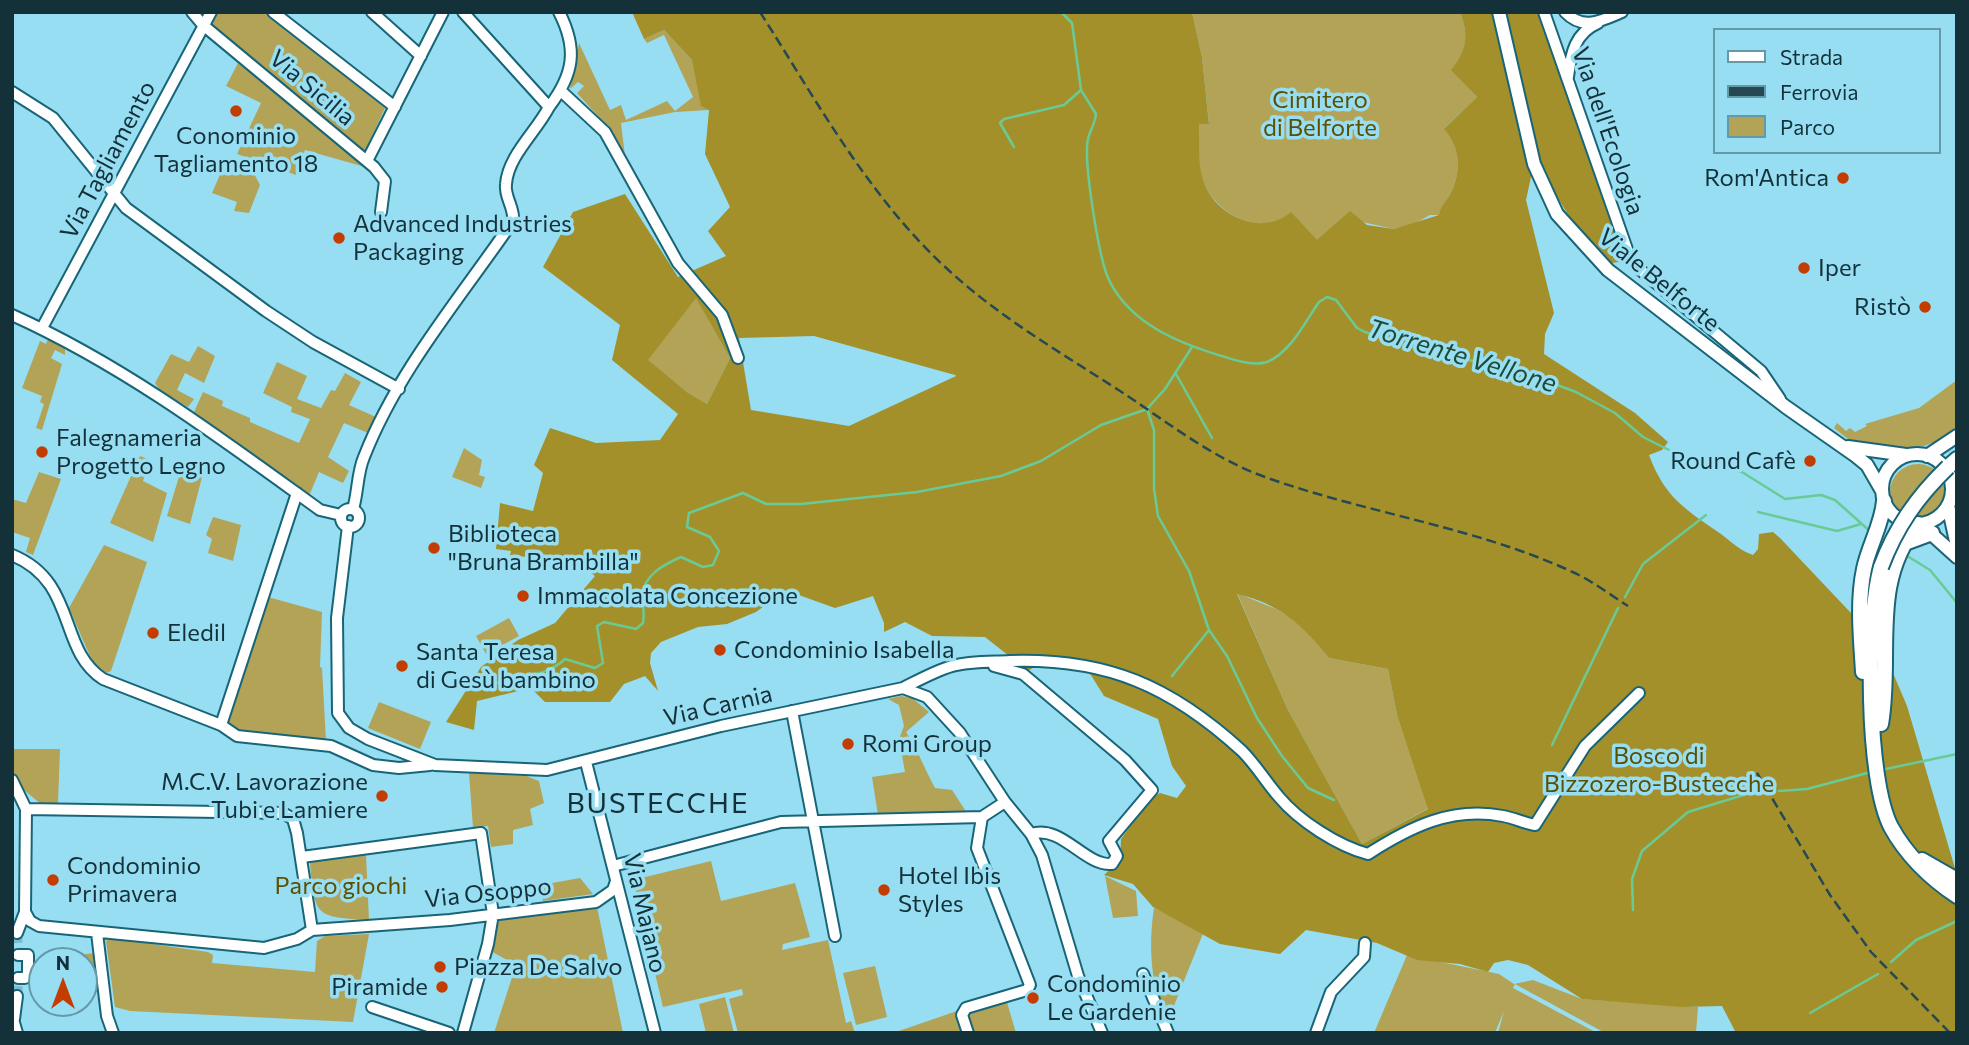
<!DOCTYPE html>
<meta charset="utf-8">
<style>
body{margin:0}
#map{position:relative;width:1969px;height:1045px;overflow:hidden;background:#97def3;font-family:Commissioner,sans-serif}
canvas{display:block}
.frame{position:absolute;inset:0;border:14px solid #14313a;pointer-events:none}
.legend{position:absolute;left:1713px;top:28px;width:228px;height:126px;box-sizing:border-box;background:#97def3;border:2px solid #6399a9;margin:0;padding:9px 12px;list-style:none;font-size:21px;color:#14313a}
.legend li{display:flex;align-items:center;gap:14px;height:35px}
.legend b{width:35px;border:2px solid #6399a9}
.north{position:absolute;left:28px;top:947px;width:70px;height:70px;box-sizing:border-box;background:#97def3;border:2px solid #6399a9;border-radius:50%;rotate:0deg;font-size:19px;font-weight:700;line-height:28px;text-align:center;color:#14313a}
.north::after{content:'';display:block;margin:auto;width:24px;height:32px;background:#c33c00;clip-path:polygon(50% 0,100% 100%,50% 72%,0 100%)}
</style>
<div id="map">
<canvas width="1969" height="1045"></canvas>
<div class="frame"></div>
<ul class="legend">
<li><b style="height:9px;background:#fff"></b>Strada</li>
<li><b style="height:9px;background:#254852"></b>Ferrovia</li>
<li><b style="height:19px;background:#b2a357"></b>Parco</li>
</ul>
<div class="north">N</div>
</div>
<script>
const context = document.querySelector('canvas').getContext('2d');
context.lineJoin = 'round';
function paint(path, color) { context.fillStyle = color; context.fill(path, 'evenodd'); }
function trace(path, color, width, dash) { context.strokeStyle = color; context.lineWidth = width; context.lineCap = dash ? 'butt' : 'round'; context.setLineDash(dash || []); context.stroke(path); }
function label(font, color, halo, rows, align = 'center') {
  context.font = font + ' Commissioner,sans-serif'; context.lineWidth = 7; context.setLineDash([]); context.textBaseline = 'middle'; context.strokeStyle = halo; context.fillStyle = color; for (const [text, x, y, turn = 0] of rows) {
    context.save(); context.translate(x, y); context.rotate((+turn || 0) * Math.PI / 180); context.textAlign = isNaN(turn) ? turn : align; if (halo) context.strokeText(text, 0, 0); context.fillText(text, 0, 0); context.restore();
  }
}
paint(new Path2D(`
 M217 12H264L385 108 363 155 209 25Z
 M1192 12H1460C1469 35 1467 51 1452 70L1477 97 1445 128C1461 148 1462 174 1449 196 1444 204 1440 206 1439 215H1430L1410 226 1394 229 1362 222 1317 241 1291 213C1261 237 1220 217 1204 184 1196 167 1200 143 1199 124L1209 123 1202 57Z
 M664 30 692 60 709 110 675 112 621 123 625 156 613 133 577 93 584 86 578 82 570 89 579 43 610 110 621 105 626 120 667 101 675 111 693 97 664 35 647 43 644 39Z
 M238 63 372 169 305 150 296 175 237 154 261 103 226 86Z
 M234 159 250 166 260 185 249 213 234 211 237 202 212 193 225 163 232 166Z
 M696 297 730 358 707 404 687 392 647 360Z
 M48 339 65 347V355L55 350 51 358 62 364 42 430 36 428 44 404 40 402 42 396 22 388 40 341 46 344Z
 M198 346 215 356 204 383 185 373 177 390 194 399 188 407 160 391 155 383 171 354 189 362Z
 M277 362 307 376 297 399 321 408 331 390 335 391 345 373 361 382 349 405 376 417 368 433 344 423 328 457 349 471 343 483 319 472 309 496 194 412 203 392 223 401 222 406 250 418V422L299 443 310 419 291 412 292 407 263 393Z
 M1957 380V431C1929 449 1887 458 1855 443 1848 440 1841 433 1834 428L1837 423 1846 431 1850 428 1855 432 1867 426 1865 424 1919 408Z
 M464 448 482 460 479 475 485 477 481 488 452 477Z
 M140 456 150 460 143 481 167 493 153 542 110 523Z
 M1890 492a28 28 0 1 1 56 0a28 28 0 1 1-56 0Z
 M181 470 202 477 190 524 167 516Z
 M39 472 61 479 33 555 26 552 30 538 12 532V499L26 503Z
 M213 517 241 525 233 561 208 553 212 539 206 535Z
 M104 545 147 562 111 671 106 673 93 663 69 608Z
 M1237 593 1276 609 1302 624 1329 658 1388 669 1397 715 1429 808 1362 844 1288 710Z
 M268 597 322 612 320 667 322 668 326 741 223 728Z
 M509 618 519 636 486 654 476 636Z
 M901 696 912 698 929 712 906 732C918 750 924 768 935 788L952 790 967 813 878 815 872 777 905 772 899 739 904 726 899 705 888 699Z
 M379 702 431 722 420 749 368 728Z
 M12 749H60L58 803 42 805 12 780Z
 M469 773 526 776 539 781 544 803 530 809 533 825 513 830V844L491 847 488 826 473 828Z
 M366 855 369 920C317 917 314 918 310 862Z
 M711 861 721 901 795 883 810 937 783 944 782 950 828 940 846 1023 851 1021 855 1033H738L729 999 743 995 742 989 663 1007 633 880Z
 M1105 876 1136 891 1138 916 1113 918Z
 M580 878 593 894 543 901 541 885Z
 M596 902 623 1033H494L516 965 489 950 493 914Z
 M1154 908 1204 931 1167 1023C1151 986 1148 948 1154 908Z
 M369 934 353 1022 130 1011 115 1007 106 941 110 938 208 952 213 955 212 963 315 972 317 941 325 936Z
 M95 953 101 992 84 993V961H68V956Z
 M1407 955 1499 974 1514 984 1533 980 1582 999 1698 1007 1696 1033H1605L1515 984 1513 988 1597 1033H1498L1504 1011 1495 1033H1374Z
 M875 966 887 1017 856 1025 843 973Z
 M725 997 734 1033H706L699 1004Z
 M1006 999 1016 1033H971L966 1020 969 1010Z
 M957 1011 964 1033H893Z`), '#b2a357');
paint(new Path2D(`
 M632 12H1192L1202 57 1209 124H1199C1200 142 1197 162 1203 180 1214 215 1261 238 1291 212L1317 240 1350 211 1367 225 1394 229 1439 215C1440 206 1444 204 1449 196 1462 174 1461 147 1444 129L1477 97 1451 70C1467 51 1469 35 1460 12H1538L1623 257 1620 262 1610 263C1582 238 1562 209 1546 175L1531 177 1526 200 1554 313 1545 334 1544 354 1635 413 1668 442 1662 450 1649 455C1665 498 1685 509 1721 534 1731 542 1741 551 1753 555L1758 549 1759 534 1773 532 1780 538 1868 631 1890 666 1907 706 1957 875V1033H1736L1722 1006 1681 1007 1582 999 1528 965 1508 960 1494 963 1488 972 1460 964 1417 960 1377 943 1306 930 1280 954 1220 944 1153 907 1133 884 1104 875 1120 860 1121 839 1149 800 1160 793 1177 798 1186 786 1172 766 1158 719 1104 696 1089 672 1071 666 1039 664 1028 671 985 637 932 636 905 622 884 632V623L873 596 835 608 796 594 771 601 756 612 727 624 698 627 661 642 651 653 650 663 658 691 645 676 624 684 610 702H545L531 688 477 701 474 730 446 722 481 667 518 640 555 623 595 576 578 563 510 555 511 551 496 549 500 503 533 511 543 473 534 465 550 428 596 443 660 440 678 414 612 360 620 325 543 267 573 212 625 194 678 277 726 256 708 231 730 207 705 154 709 110 701 106 692 60 664 30 644 39ZM696 298 730 358 707 404 687 392 648 360ZM814 336 955 375 956 376 849 426 751 410 739 338ZM1237 594C1280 604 1303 625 1329 658L1388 669 1397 715 1428 809 1362 844 1288 710Z`), '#a3902a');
trace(new Path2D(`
 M1061 12 1072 23 1081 90 1096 114C1095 124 1090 130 1088 139 1083 160 1099 260 1109 280 1131 325 1181 344 1225 357 1238 361 1254 366 1267 362 1291 352 1305 322 1319 302L1327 297 1336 300 1357 328 1365 332 1404 345 1525 373 1576 392 1615 413 1643 437 1679 455 1742 472 1785 499 1821 495 1835 500 1872 533
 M1014 147 1000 123 1004 119 1064 105 1081 90
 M1192 347 1165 389 1147 409 1154 430V489L1158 516 1189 571 1209 630 1227 656 1257 718 1282 756 1308 788 1334 800
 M1176 374 1212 438
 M1758 512 1837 531 1861 524
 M1904 554 1930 570 1957 603
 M1625 597 1643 564 1706 515
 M1172 676 1209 630
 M491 685C518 674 544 679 565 659L595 668 603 663 597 626 604 622 636 629 643 623C645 612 642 605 643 595 643 575 665 564 681 557L703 567 713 565 719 551 710 537 687 527 689 513 743 493 766 504H801L917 492 1001 476 1041 461 1101 425 1147 409
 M1552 745 1618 608
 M1881 770 1957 754
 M1779 791 1807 789 1871 772
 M1633 910 1632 879 1642 851 1688 812 1750 793
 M1891 962 1916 940 1957 921
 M1810 1013 1878 974`), '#6aca96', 2.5);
trace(new Path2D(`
 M17 933 18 950
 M17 996 18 985`), '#7dbbce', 10, [10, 5]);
const minor = new Path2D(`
 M192 12 203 25 374 167 385 181 381 212
 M273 12 395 107
 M372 12 421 56
 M1544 12 1629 255 1638 268 1761 371 1780 399
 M1565 12C1583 31 1601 21 1622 12
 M1568 77C1571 53 1575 33 1598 23
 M561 91 605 132 678 263 722 315 738 358
 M12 92 53 118 126 208 266 311 313 342 399 389
 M549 107C574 74 578 49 559 12
 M367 161 443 12
 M12 315C123 365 222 439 320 510L341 515
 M42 328 211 12
 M353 509C358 493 357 473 364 457 398 370 461 297 513 221 515 208 504 197 506 184 508 156 536 132 549 107L463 12
 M341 518a9 9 0 1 1 18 0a9 9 0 1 1-18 0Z
 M348 526 337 618 338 713 349 728 368 739 435 765 547 770 721 726 903 688 927 697 960 733 1005 802 1031 834 1042 855 1078 976 1102 1033
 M12 555C78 582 57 649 103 679L221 725 237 736 331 746 373 765 399 768 430 765
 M994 666 1023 674 1125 760 1152 790 1109 841 1117 856 1112 864C1084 866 1062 824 1031 834
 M903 688C919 680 935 671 952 666 970 661 992 662 1010 661 1107 658 1171 686 1242 751 1256 765 1266 782 1279 797 1299 821 1338 846 1368 854 1410 827 1452 806 1503 816 1514 818 1524 823 1535 825L1585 746 1639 693
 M792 711 835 936
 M221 725 297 493
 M586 762 655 1033
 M12 780 26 809 25 912 17 933
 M26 809 283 813 293 819 297 833 312 930
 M302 857 481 833 493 914 488 944 463 1033
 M613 866 781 822 982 817 1005 802
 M25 912 30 921 39 926 264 948 297 939 312 930 450 920 596 902 613 890 616 881
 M97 933 107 1016 113 1033
 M18 955H28V974L25 978H18
 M1143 974 1168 1033
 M372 1007 449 1033
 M12 1016 17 1033
 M14 1019 17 996
 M968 1033 962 1015 966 1008 1027 990 1030 985 977 848 982 817
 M1316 1033 1331 992 1364 957 1365 943`);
const major = new Path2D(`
 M1499 12 1534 164 1557 214 1608 270 1786 407 1856 456 1867 465 1882 491
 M1848 447 1906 455
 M1882 489a35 35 0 1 1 70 0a35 35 0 1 1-70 0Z
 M1927 456 1957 436
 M1948 505 1957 546
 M1926 529 1957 557`);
const highway = new Path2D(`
 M1948 467 1957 459
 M1905 543 1932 533
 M1881 567C1866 620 1866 779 1891 827 1907 856 1930 878 1957 896
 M1863 672C1861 638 1857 602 1864 569 1869 545 1882 525 1884 501
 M1881 724C1893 655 1869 583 1918 524
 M1922 860 1957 880`);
trace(minor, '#196578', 14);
trace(major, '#196578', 16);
trace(highway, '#196578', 18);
trace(minor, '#fff', 10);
trace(major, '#fff', 12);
trace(highway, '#fff', 14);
trace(new Path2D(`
 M760 12C818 103 872 203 954 275 1004 320 1063 354 1120 391 1166 421 1212 458 1265 477 1368 514 1478 527 1577 574 1595 583 1612 596 1628 606
 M1757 773 1830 895 1871 952 1950 1033`), '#254852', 2.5, [10, 5]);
const highwayBridge = new Path2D(`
 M1881 567C1896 527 1917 497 1948 467`);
trace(highwayBridge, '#196578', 18, []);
trace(highwayBridge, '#fff', 14);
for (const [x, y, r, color] of [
 [236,111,7,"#c33c00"],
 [1843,178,7,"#c33c00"],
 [339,238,7,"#c33c00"],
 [1804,268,7,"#c33c00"],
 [1925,307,7,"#c33c00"],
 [42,452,7,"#c33c00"],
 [1810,461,7,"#c33c00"],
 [434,548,7,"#c33c00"],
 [523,596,7,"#c33c00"],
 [153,633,7,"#c33c00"],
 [720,650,7,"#c33c00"],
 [402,666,7,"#c33c00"],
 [848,744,7,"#c33c00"],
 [382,796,7,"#c33c00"],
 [53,880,7,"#c33c00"],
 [884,890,7,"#c33c00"],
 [440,967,7,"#c33c00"],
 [442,987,7,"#c33c00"],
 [1033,998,7,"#c33c00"]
]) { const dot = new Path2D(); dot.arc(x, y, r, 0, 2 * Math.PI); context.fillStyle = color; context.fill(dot); trace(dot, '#97def3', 2.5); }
label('24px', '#14313a', '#97def3', [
 ["Via Sicilia",312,88,40],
 ["Via dell'Ecologia",1608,131,71],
 ["Via Tagliamento",108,160,-62],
 ["Viale Belforte",1659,280,39],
 ["Via Carnia",718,706,-13],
 ["Via Osoppo",488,893,-6],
 ["Via Majano",645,913,77]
]);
label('24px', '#5c4f00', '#97def3', [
 ["Cimitero",1320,100],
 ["di Belforte",1320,128],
 ["Bosco di",1659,756],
 ["Bizzozero-Bustecche",1659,784],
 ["Parco giochi",341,886]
]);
label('24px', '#14313a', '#97def3', [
 ["Conominio",236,136,"center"],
 ["Tagliamento 18",236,164,"center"],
 ["Rom'Antica",1829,178,"right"],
 ["Advanced Industries",353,224],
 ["Packaging",353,252],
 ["Iper",1818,268],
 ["Ristò",1911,307,"right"],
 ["Falegnameria",56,438],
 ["Progetto Legno",56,466],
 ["Round Cafè",1796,461,"right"],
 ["Biblioteca",448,534],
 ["\"Bruna Brambilla\"",448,562],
 ["Immacolata Concezione",537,596],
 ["Eledil",167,633],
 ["Condominio Isabella",734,650],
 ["Santa Teresa",416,652],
 ["di Gesù bambino",416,680],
 ["Romi Group",862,744],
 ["M.C.V. Lavorazione",368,782,"right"],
 ["Tubi e Lamiere",368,810,"right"],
 ["Condominio",67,866],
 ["Primavera",67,894],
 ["Hotel Ibis",898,876],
 ["Styles",898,904],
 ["Piazza De Salvo",454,967],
 ["Condominio",1047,984],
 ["Le Gardenie",1047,1012],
 ["Piramide",428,987,"right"]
], 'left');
label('italic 26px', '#214a34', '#97def3', [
 ["Torrente Vellone",1462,356,17]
]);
context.letterSpacing = '2px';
label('28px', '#14313a', '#97def3', [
 ["BUSTECCHE",658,804]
]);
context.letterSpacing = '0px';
</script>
